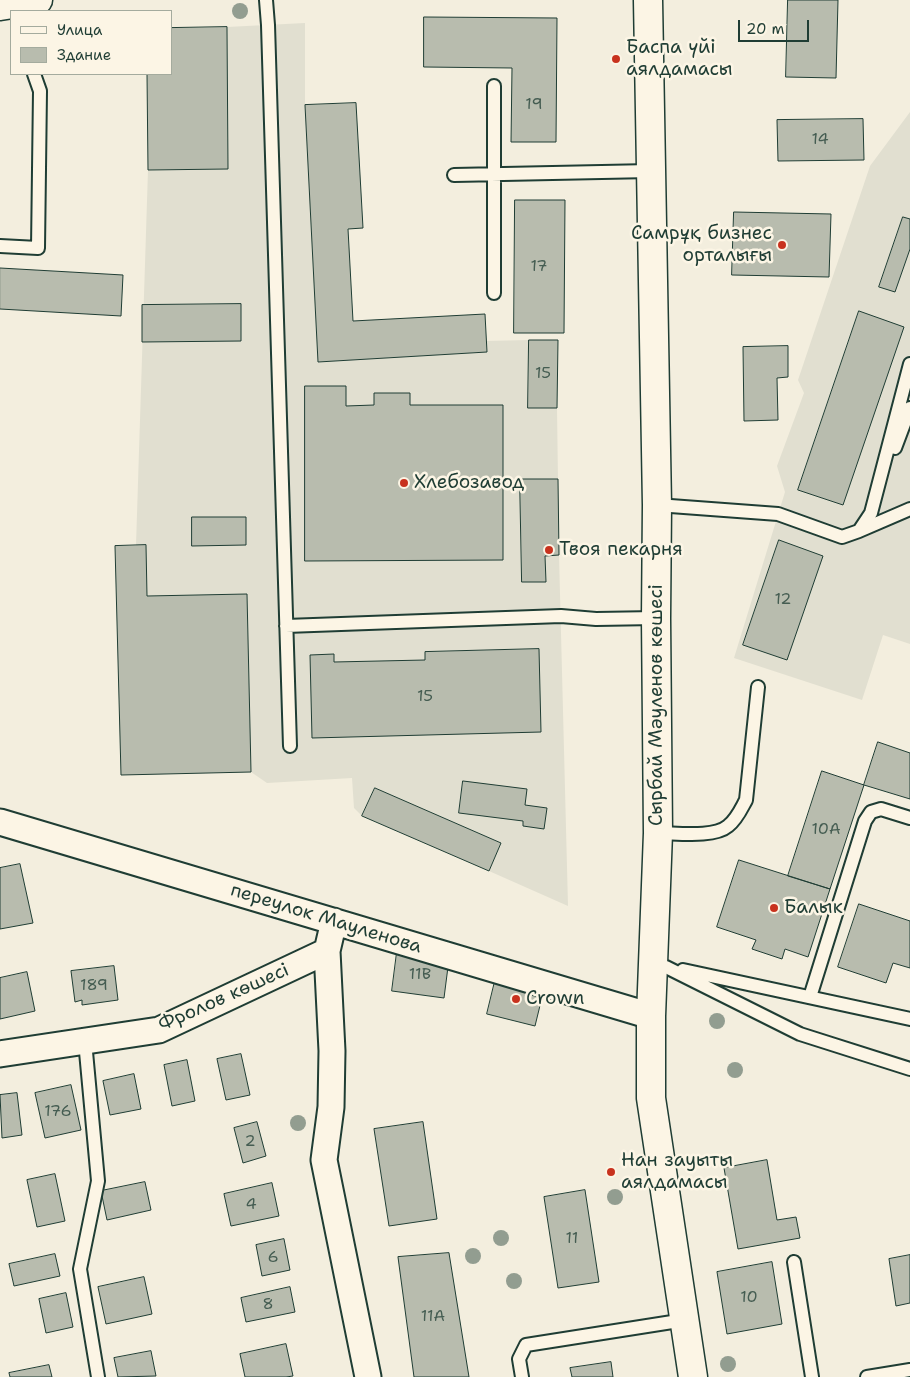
<!DOCTYPE html>
<meta charset="utf-8">
<style>
body{margin:0}
#map{position:relative;width:910px;height:1377px;overflow:hidden;background:#f3eede;font-family:"Shantell Sans",sans-serif}
canvas{display:block}
.legend{position:absolute;left:10px;top:10px;width:162px;height:65px;box-sizing:border-box;background:#fcf5e5;border:1px solid #a4ab9e;margin:0;padding:6px 9px;list-style:none;font-size:15px;color:#1f3d34}
.legend li{display:flex;align-items:center;gap:10px;height:25px}
.legend b{width:25px;border:1px solid #a4ab9e}
.scale{position:absolute;left:738px;top:20px;width:71px;height:22px;box-sizing:border-box;border:2px solid #1f3d34;border-top:0;padding-left:6px;font-size:15px;line-height:18px;white-space:nowrap;color:#1f3d34;-webkit-text-stroke:4px #fcf5e5;paint-order:stroke}
</style>
<div id="map">
<canvas width="910" height="1377"></canvas>
<ul class="legend">
<li><b style="height:6px;background:#fcf5e5"></b>Улица</li>
<li><b style="height:14px;background:#b8bcae"></b>Здание</li>
</ul>
<div class="scale">20 m</div>
</div>
<script>
const context = document.querySelector('canvas').getContext('2d');
context.lineJoin = 'round';
function paint(path, color) { context.fillStyle = color; context.fill(path, 'evenodd'); }
function trace(path, color, width, dash) { context.strokeStyle = color; context.lineWidth = width; context.lineCap = dash ? 'butt' : 'round'; context.setLineDash(dash || []); context.stroke(path); }
function label(font, color, halo, rows, align = 'center') {
  context.font = font + ' "Shantell Sans",sans-serif'; context.lineWidth = 5; context.setLineDash([]); context.textBaseline = 'middle'; context.strokeStyle = halo; context.fillStyle = color; for (const [text, x, y, turn = 0] of rows) {
    context.save(); context.translate(x, y); context.rotate((+turn || 0) * Math.PI / 180); context.textAlign = isNaN(turn) ? turn : align; if (halo) context.strokeText(text, 0, 0); context.fillText(text, 0, 0); context.restore();
  }
}
paint(new Path2D(`
 M305 23V105L318 362 487 352 486 341 529 340 528 407 557 408 559 555 568 906 489 871 501 843 375 788 362 816 354 808 352 778 267 783 251 772 247 594 147 596 136 545 148 170 228 169 227 27Z
 M910 112V644L883 635 862 700 734 658 785 492 777 466 804 393 798 380 870 166Z`), '#e1dfd0');
const building = new Path2D(`
 M788 0H838L836 78 786 77Z
 M424 17 557 18 556 142H511L512 68 424 67Z
 M227 27 228 169 148 170 147 74H171V28Z
 M356 103 363 228 348 229 353 321 485 314 487 352 318 362 305 105Z
 M863 119 864 160 778 161 777 120Z
 M515 200H565L564 333H514Z
 M734 212 831 214 829 277 732 275Z
 M903 217 910 219V249L895 292 879 287Z
 M0 268 123 275 121 316 0 309Z
 M241 304V341L142 342V305Z
 M859 311 904 327 843 505 798 490Z
 M529 340H558L557 408H528Z
 M788 346V377L777 378 778 420 744 421 743 347Z
 M305 386H346V406L374 405V393H410V405H503V560L305 561Z
 M520 479H558L559 555 545 556 546 582H522Z
 M192 517H246V545L192 546Z
 M779 540 823 556 787 660 743 645Z
 M146 545 147 596 247 594 251 772 121 775 115 546Z
 M539 649 541 732 312 738 310 655 334 654V662L425 660V652Z
 M878 742 910 753V799L864 785Z
 M822 771 864 785 830 889 788 876Z
 M463 781 527 789 525 805 547 808 544 829 523 826V821L459 813Z
 M375 788 501 843 489 871 362 816Z
 M739 860 830 889 808 957 785 949 782 959 752 949 756 940 717 927Z
 M20 864 33 923 0 929V868Z
 M859 904 910 921V968L893 963 886 983 838 967Z
 M397 952 449 959 444 998 392 991Z
 M114 966 118 1000 82 1005V1000L75 1002 71 971Z
 M27 972 35 1011 0 1019V978Z
 M497 973 545 985 535 1026 487 1014Z
 M241 1054 250 1095 226 1100 217 1059Z
 M187 1060 195 1101 172 1106 164 1065Z
 M134 1074 141 1109 110 1115 103 1081Z
 M71 1085 81 1130 45 1138 35 1093Z
 M17 1093 22 1135 2 1138 0 1095Z
 M257 1122 266 1156 243 1163 234 1128Z
 M423 1122 437 1219 389 1226 374 1129Z
 M767 1160 777 1220 796 1217 800 1238 738 1249 724 1168Z
 M55 1174 65 1221 37 1227 27 1180Z
 M145 1182 151 1210 107 1220 101 1191Z
 M272 1183 279 1216 231 1226 224 1194Z
 M585 1190 599 1282 558 1288 544 1197Z
 M284 1239 290 1270 262 1276 256 1245Z
 M449 1253 469 1377H414L398 1257Z
 M55 1254 60 1276 14 1286 9 1264Z
 M910 1255V1303L896 1306 889 1259Z
 M772 1262 782 1324 727 1334 717 1272Z
 M144 1277 152 1314 106 1324 98 1287Z
 M290 1287 295 1312 246 1322 241 1298Z
 M66 1293 73 1327 46 1333 39 1299Z
 M286 1344 293 1376 286 1377H245L240 1354Z
 M151 1351 156 1376 118 1377 114 1358Z
 M611 1362 613 1377H572L570 1368Z
 M49 1365 52 1377H10L9 1373Z`);
paint(building, '#b8bcae');
trace(building, '#1f3d34', 1);
const lane = new Path2D(`
 M266 0 268 25 290 746
 M454 175 651 171
 M0 246 38 248 40 91 34 74
 M494 293V86
 M895 448 910 408
 M657 505 778 514 842 537 859 531 871 513 910 364
 M859 531 910 509
 M286 626 561 616 596 619 656 618
 M658 833C677 833 714 838 728 826 737 819 741 809 746 800L758 687
 M666 967 800 1034 910 1069
 M683 970 910 1019
 M810 997 865 821 871 812 881 809 910 818
 M85 1041 98 1181 80 1269 98 1377
 M794 1262 812 1377
 M522 1377 519 1359 526 1345 685 1320
 M867 1377 910 1370`);
const street = new Path2D(`
 M0 822 651 1016
 M334 921 327 951 332 1051 331 1107 324 1160 368 1377
 M0 1054 159 1030 327 951`);
const secondary = new Path2D(`
 M648 0 657 505 656 618 658 833 651 1016V1098L693 1377
 M0 6 38 0`);
trace(lane, '#1f3d34', 16);
trace(street, '#1f3d34', 29);
trace(secondary, '#1f3d34', 31);
trace(lane, '#fcf5e5', 12);
trace(street, '#fcf5e5', 25);
trace(secondary, '#fcf5e5', 28);
context.fillStyle = '#929d90';
for (const [x, y] of [
 [240,11],
 [717,1021],
 [735,1070],
 [298,1123],
 [615,1197],
 [501,1238],
 [473,1256],
 [514,1281],
 [728,1364]
]) { context.beginPath(); context.arc(x, y, 8, 0, 2 * Math.PI); context.fill(); }
for (const [x, y, r, color] of [
 [616,59,5,"#c8321e"],
 [782,245,5,"#c8321e"],
 [404,483,5,"#c8321e"],
 [549,550,5,"#c8321e"],
 [774,908,5,"#c8321e"],
 [516,999,5,"#c8321e"],
 [611,1172,5,"#c8321e"]
]) { const dot = new Path2D(); dot.arc(x, y, r, 0, 2 * Math.PI); context.fillStyle = color; context.fill(dot); trace(dot, '#fcf5e5', 2); }
label('16px', '#455d52', null, [
 ["19",534,105],
 ["14",820,140],
 ["17",539,267],
 ["15",543,374],
 ["12",783,600],
 ["15",425,697],
 ["10А",826,830],
 ["11В",420,975],
 ["189",94,986],
 ["176",58,1112],
 ["2",250,1142],
 ["4",251,1205],
 ["11",572,1239],
 ["6",273,1258],
 ["10",749,1298],
 ["8",268,1305],
 ["11А",433,1317]
]);
label('19px', '#1f3d34', '#fcf5e5', [
 ["Баспа үйі",626,48],
 ["аялдамасы",626,70],
 ["Самрұқ бизнес",772,234,"right"],
 ["орталығы",772,256,"right"],
 ["Хлебозавод",414,483],
 ["Твоя пекарня",559,550],
 ["Балык",784,908],
 ["Crown",526,999],
 ["Нан зауыты",621,1161],
 ["аялдамасы",621,1183]
], 'left');
label('19px', '#1f3d34', '#fcf5e5', [
 ["Сырбай Мәуленов көшесі",657,705,-90],
 ["переулок Мауленова",326,919,17],
 ["Фролов көшесі",224,998,-24]
]);
</script>
